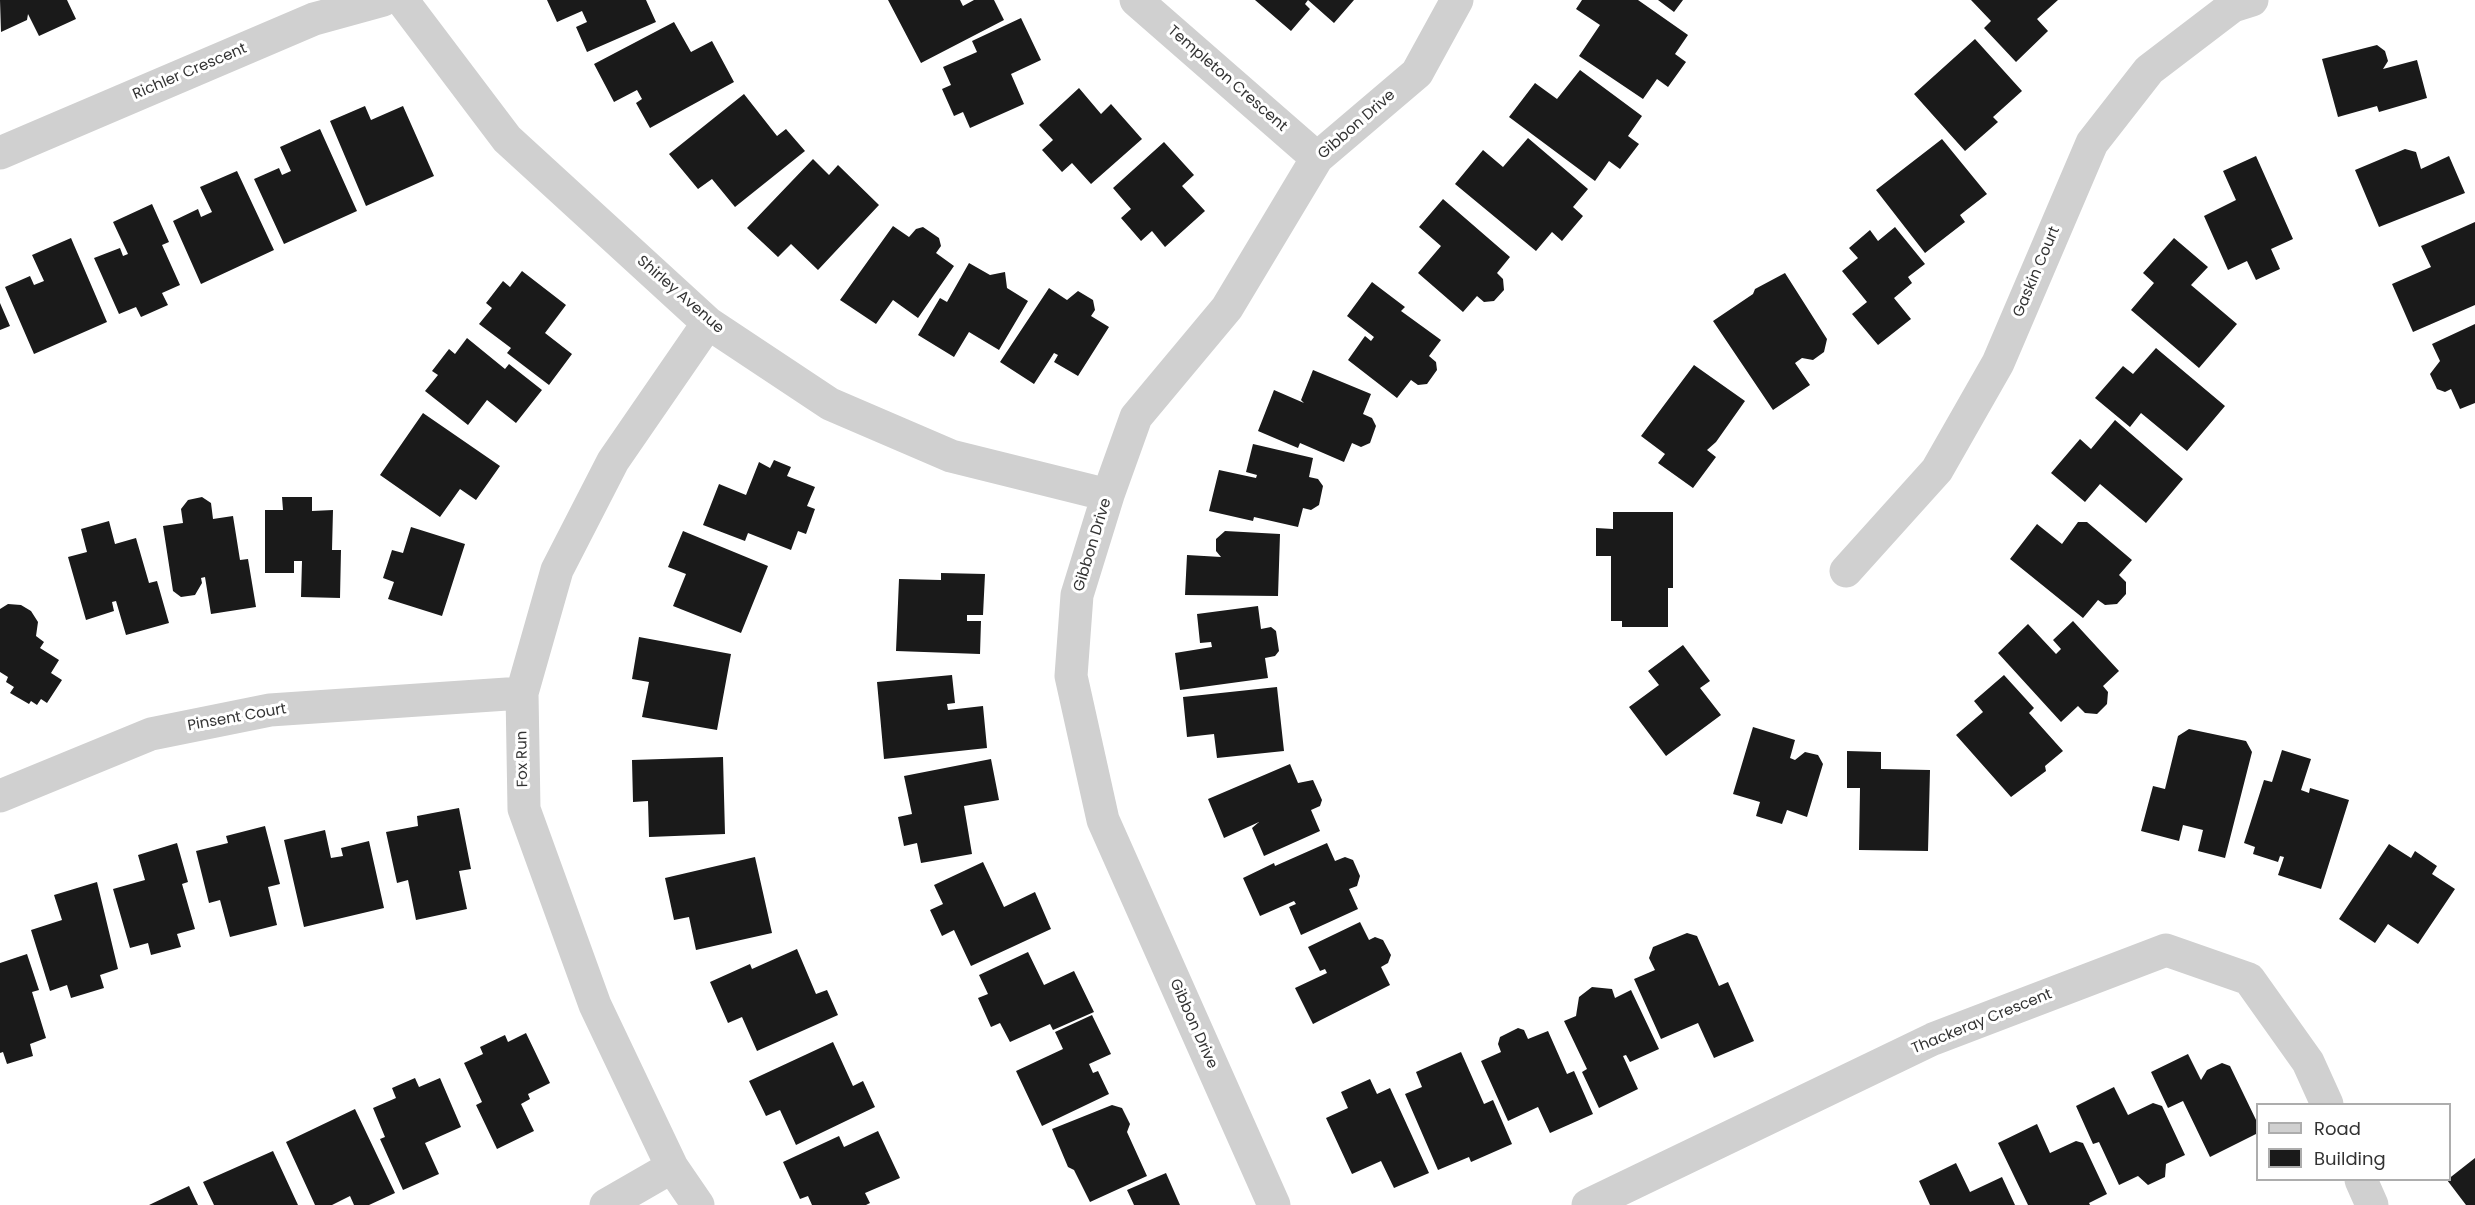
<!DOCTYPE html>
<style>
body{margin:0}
#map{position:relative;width:2475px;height:1205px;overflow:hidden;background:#fff;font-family:Poppins,sans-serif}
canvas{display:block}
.legend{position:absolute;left:2256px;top:1103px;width:195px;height:78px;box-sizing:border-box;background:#fff;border:2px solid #adadad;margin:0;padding:8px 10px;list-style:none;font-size:18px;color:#333}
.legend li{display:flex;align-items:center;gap:12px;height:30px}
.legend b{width:30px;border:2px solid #adadad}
</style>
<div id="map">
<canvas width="2475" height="1205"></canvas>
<ul class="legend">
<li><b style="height:8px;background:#d0d0d0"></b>Road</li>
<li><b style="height:16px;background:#1a1a1a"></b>Building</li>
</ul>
</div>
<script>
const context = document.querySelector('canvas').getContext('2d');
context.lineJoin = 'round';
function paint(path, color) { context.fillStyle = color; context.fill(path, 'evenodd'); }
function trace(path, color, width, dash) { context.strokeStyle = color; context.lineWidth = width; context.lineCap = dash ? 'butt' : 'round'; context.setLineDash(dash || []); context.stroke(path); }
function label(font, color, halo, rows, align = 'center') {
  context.font = font + ' Poppins,sans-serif'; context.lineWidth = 6; context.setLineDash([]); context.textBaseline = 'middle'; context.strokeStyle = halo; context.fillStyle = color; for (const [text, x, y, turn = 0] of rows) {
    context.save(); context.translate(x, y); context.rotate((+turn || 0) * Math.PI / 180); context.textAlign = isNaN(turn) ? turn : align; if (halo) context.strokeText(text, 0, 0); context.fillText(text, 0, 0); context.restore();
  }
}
paint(new Path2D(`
 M0 0H67L76 19 39 36 28 14 27 20 1 32Z
 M547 0H646L656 22 587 52 576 27 587 22 582 11 557 22Z
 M888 0H960L963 6 974 0H994L1004 20 921 63Z
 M1255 0H1354L1334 23 1308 0 1305 4 1310 9 1291 31Z
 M1582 0H1638L1688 35 1675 54 1686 62 1668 87 1657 79 1643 99 1579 56 1600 25 1576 9Z
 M1658 0H1683L1674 12Z
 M1971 0H2058L2037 19 2048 31 2016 62 1984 28 1991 21Z
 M1021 18 1041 60 1011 74 1024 104 970 128 963 112 954 116 942 89 951 85 943 67 977 52 972 41Z
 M674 22 691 52 712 41 734 82 650 128 636 103 642 99 637 90 614 102 594 64Z
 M1975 39 2022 91 1993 117 1998 122 1965 151 1914 94Z
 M2377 45 2385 51 2388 61 2383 69 2417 60 2427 98 2379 112 2377 106 2338 117 2322 59Z
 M1580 70 1642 116 1628 136 1639 144 1620 169 1609 161 1595 181 1509 117 1535 83 1557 99Z
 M1079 88 1101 114 1111 104 1142 139 1091 184 1072 163 1062 172 1042 150 1053 140 1039 125Z
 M744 94 777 136 786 129 805 151 735 207 712 179 698 189 669 154Z
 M365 106 371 120 403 106 434 176 366 206 330 121Z
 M320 129 357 211 284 244 254 179 279 168 282 175 291 171 280 147Z
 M1528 138 1588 189 1573 207 1583 216 1562 241 1552 232 1536 251 1455 184 1483 150 1503 167Z
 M1942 139 1987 194 1960 215 1965 222 1925 253 1876 190Z
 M1164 142 1194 175 1182 186 1205 211 1165 247 1152 231 1141 241 1121 218 1131 209 1113 188Z
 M2405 149 2416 152 2421 169 2449 156 2465 193 2379 227 2355 170Z
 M2256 156 2293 239 2271 249 2280 269 2256 280 2247 261 2228 270 2204 216 2236 200 2223 171Z
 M813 159 829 175 838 165 879 205 818 270 791 244 778 257 747 228Z
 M237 171 274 250 201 284 173 221 198 209 201 217 212 212 200 187Z
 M1443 199 1510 257 1497 273 1503 279 1504 290 1494 301 1484 302 1477 296 1463 312 1418 273 1441 246 1419 227Z
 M152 204 169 242 162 245 180 285 162 293 168 305 141 317 136 307 119 314 94 258 120 248 123 256 128 254 113 222Z
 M2475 222V305L2413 332 2392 284 2431 267 2421 246Z
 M893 226 909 237 916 229 923 227 939 238 941 246 936 253 954 266 918 318 893 300 876 324 840 300Z
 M1895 227 1925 264 1908 277 1912 283 1894 298 1911 319 1878 345 1852 314 1867 302 1842 271 1858 258 1849 248 1870 230 1878 241Z
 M71 238 107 322 34 354 5 287 30 276 34 285 44 281 32 255Z
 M2174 238 2208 267 2191 285 2237 324 2199 368 2131 310 2154 283 2143 273Z
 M969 263 990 275 1005 272 1007 288 1028 301 999 350 969 332 954 357 918 335 940 298 947 302Z
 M522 271 566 305 545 333 572 354 549 385 507 353 511 348 479 324 492 308 486 303 503 281 510 287Z
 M1785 273 1827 339 1824 352 1813 360 1802 358 1795 363 1810 385 1773 410 1713 321 1753 294 1755 289Z
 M1372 282 1405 307 1401 311 1441 340 1429 356 1436 362 1437 370 1427 384 1418 385 1411 380 1397 398 1348 360 1365 336 1371 341 1374 337 1347 316Z
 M1049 288 1067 300 1078 291 1093 300 1095 310 1091 316 1109 327 1078 376 1054 362 1058 355 1054 353 1034 384 1000 362Z
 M0 303 10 326 0 330Z
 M2475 324V403L2460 409 2451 389 2445 392 2437 389 2430 374 2440 361 2432 344Z
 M467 338 505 369 509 364 542 390 516 423 487 400 468 425 425 391 438 375 432 371 449 349 455 354Z
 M2156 348 2225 406 2187 451 2141 413 2130 427 2095 398 2123 366 2133 374Z
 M1694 365 1745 401 1716 442 1707 450 1716 457 1693 488 1658 463 1665 454 1641 436Z
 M1313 370 1371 394 1363 414 1372 418 1376 426 1370 443 1361 447 1352 443 1344 462 1300 443 1298 448 1258 431 1274 390 1304 403 1301 400Z
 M423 413 500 466 476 500 460 489 440 517 380 475Z
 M2115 420 2183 479 2146 523 2100 484 2085 502 2051 473 2080 439 2091 449Z
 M1253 444 1313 458 1309 477 1318 479 1323 486 1319 505 1311 510 1303 508 1298 527 1254 517 1253 521 1209 511 1219 470 1256 478 1257 475 1246 472Z
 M774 460 791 467 787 476 815 487 807 506 815 509 806 534 798 531 791 550 748 533 745 541 703 525 719 484 746 495 759 462 770 468Z
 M202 497 211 503 213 519 233 516 240 560 248 559 256 607 211 614 205 577 201 578 202 583 195 595 181 597 173 591 163 526 183 523 181 509 188 500Z
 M282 497H312V511L333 510 332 550H341L340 598 301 597 302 561H294V573H265V510H283Z
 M1613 512H1673V588H1668V627H1622V621H1611V556H1596V528L1613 529Z
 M109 521 115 544 136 538 149 583 157 581 169 623 126 635 116 601 112 602 114 611 86 620 68 557 87 552 81 529Z
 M2078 522H2087L2132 560 2119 575 2126 582V594L2117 604 2105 605 2098 600 2083 618 2010 559 2037 524 2062 544Z
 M411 527 465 544 442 616 388 599 394 582 383 578 392 550 403 553Z
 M683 531 768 566 741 633 673 606 686 574 668 567Z
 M1225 531 1280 534 1278 596 1185 595 1187 555 1221 557 1216 551V539Z
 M941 573 985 574 983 615H967V621H981L980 654 896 651 899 579 941 580Z
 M8 604 21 605 31 611 38 622 36 636 44 642 40 648 59 660 51 673 62 680 47 703 41 699 37 705 31 701 29 704 10 693 14 687 6 682 8 677 0 672V609Z
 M1258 606 1261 629 1271 627 1276 631 1279 651 1275 656 1265 658 1268 678 1180 690 1175 653 1212 647 1211 642 1200 643 1197 614Z
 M2073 621 2119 671 2103 686 2108 692 2107 704 2097 714 2085 713 2078 706 2061 722 1998 653 2028 624 2056 654 2061 649 2053 640Z
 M639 637 731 654 717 730 642 717 649 682 632 679Z
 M1683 645 1710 681 1700 688 1721 715 1666 756 1629 707 1659 685 1648 671Z
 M952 675 955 703 947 704 948 710 983 706 987 748 884 759 877 682Z
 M2004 675 2034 708 2029 713 2063 751 2045 766 2046 771 2011 797 1956 735 1983 712 1974 701Z
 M1277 687 1284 751 1217 758 1214 734 1187 737 1183 697Z
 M1753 727 1795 740 1790 758 1795 760 1805 752 1818 755 1823 764 1807 817 1787 810 1782 824 1756 816 1760 802 1733 794Z
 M2189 729 2246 741 2252 752 2225 858 2198 851 2203 830 2183 825 2179 841 2141 831 2153 786 2165 789 2178 736Z
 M2282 750 2311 759 2301 790 2309 793 2310 788 2349 800 2321 889 2278 875 2284 857 2280 856 2278 862 2253 854 2255 847 2244 843 2264 780 2272 782Z
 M1847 751 1881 752V769L1930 770 1928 851 1859 850 1860 788H1847Z
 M723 757 725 834 649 837 648 801 633 802 632 760Z
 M991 759 999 800 964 806 972 854 921 863 917 843 904 846 898 817 912 814 904 776Z
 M1290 764 1298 783 1313 780 1322 800 1320 806 1311 810 1320 831 1264 856 1252 828 1259 822 1224 838 1208 799Z
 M459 808 471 869 459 871 467 909 416 920 408 880 397 883 386 832 418 826 417 816Z
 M265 826 280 884 268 887 277 925 230 937 220 900 209 903 196 851 228 843 226 836Z
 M325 830 331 858 343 856 341 848 369 841 384 908 304 927 284 840Z
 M177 843 188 882 182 884 195 929 177 934 181 947 151 955 148 943 130 948 113 889 145 880 138 855Z
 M1327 843 1335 861 1345 857 1353 860 1360 876 1357 886 1349 889 1358 909 1301 935 1289 907 1296 904 1294 901 1260 916 1243 878 1274 863 1275 866Z
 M2389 844 2411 858 2415 851 2437 866 2432 874 2455 889 2418 944 2388 924 2375 943 2339 919Z
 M755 857 772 933 696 950 689 917 674 920 665 878Z
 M983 862 1004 907 1035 892 1051 929 971 966 954 930 942 936 930 910 943 904 934 885Z
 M97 882 118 969 100 975 104 988 71 998 67 985 50 991 31 930 62 920 54 895Z
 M1360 922 1369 940 1375 937 1383 940 1391 955 1388 963 1381 967 1390 985 1313 1024 1295 988 1327 973 1325 969 1320 971 1308 947Z
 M1687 933 1697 936 1719 986 1728 982 1754 1041 1714 1058 1698 1023 1661 1039 1634 979 1655 970 1649 958 1653 947Z
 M797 949 816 994 827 990 838 1015 757 1051 742 1017 728 1023 710 982 750 964 752 969Z
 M1028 952 1044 985 1074 971 1094 1012 1053 1030 1050 1024 1010 1042 1000 1023 991 1027 978 998 988 994 979 975Z
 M27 954 39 990 32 992 46 1038 30 1044 33 1056 7 1064 3 1052 0 1053V963Z
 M1592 987 1612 989 1615 998 1631 990 1659 1049 1630 1062 1626 1055 1623 1056 1638 1089 1599 1108 1582 1072 1587 1069 1564 1021 1576 1016 1579 997Z
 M1092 1015 1111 1054 1089 1064 1093 1073 1098 1071 1109 1094 1042 1126 1016 1071 1063 1049 1055 1032Z
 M1518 1028 1524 1030 1528 1039 1548 1031 1567 1074 1574 1071 1593 1114 1550 1133 1538 1107 1508 1121 1481 1061 1501 1052 1498 1044 1500 1037Z
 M526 1033 550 1083 528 1094 530 1099 521 1104 534 1131 497 1149 476 1105 482 1102 464 1063 483 1054 480 1047 505 1035 508 1042Z
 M833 1042 853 1086 863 1081 875 1107 796 1145 780 1110 766 1116 749 1081Z
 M1461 1052 1484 1104 1493 1100 1512 1144 1471 1162 1469 1157 1438 1170 1405 1094 1422 1087 1416 1072Z
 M2188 1054 2201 1080 2207 1070 2222 1063 2230 1066 2258 1124V1133L2210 1157 2183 1101 2168 1108 2151 1072Z
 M415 1078 419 1087 440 1078 461 1127 425 1143 439 1174 403 1190 380 1139 385 1137 373 1108 396 1098 392 1088Z
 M1370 1079 1377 1094 1390 1088 1429 1173 1394 1188 1381 1161 1352 1174 1326 1118 1348 1108 1341 1092Z
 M2114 1087 2128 1115 2153 1103 2162 1106 2185 1155 2166 1164 2165 1177 2148 1185 2138 1176 2119 1185 2099 1142 2093 1144 2076 1106Z
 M1112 1105 1122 1108 1130 1124 1127 1132 1147 1176 1090 1202 1074 1170 1068 1167 1052 1129Z
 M355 1109 395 1193 369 1205H354L350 1196 332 1205H315L286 1142Z
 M2037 1124 2050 1153 2076 1141 2083 1143 2107 1194 2089 1203 2090 1205H2028L1998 1143Z
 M878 1131 900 1178 865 1193 870 1203 866 1205H812L808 1196 800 1199 783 1162 839 1136 844 1147Z
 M273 1151 298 1205H214L203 1182Z
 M2475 1158V1205H2466L2447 1180Z
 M1956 1163 1970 1192 2002 1177 2015 1205H1930L1919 1181Z
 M1166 1173 1180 1205H1134L1127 1190Z
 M189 1186 198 1205H149Z`), '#1a1a1a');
trace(new Path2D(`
 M402 0 507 139 708 323 830 404 951 456 1108 495
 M1136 0 1317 158
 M0 153 314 19 383 0
 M1846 571 1937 470 1998 363 2092 143 2149 70 2233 6 2252 0
 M0 796 151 734 270 710 522 693
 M2361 1180 2372 1205
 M606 1205 672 1167
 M698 1205 672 1167 595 1005 524 809 522 693 557 570 613 461 708 323
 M1274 1205 1103 820 1071 676 1077 595 1108 495 1136 417 1227 308 1317 158 1417 73 1457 0
 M1588 1205 1933 1039 2166 950 2249 979 2308 1062 2327 1104`), '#d0d0d0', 33);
label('15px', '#333', '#fff', [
 ["Richler Crescent",190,72,-23],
 ["Templeton Crescent",1227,79,41],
 ["Gibbon Drive",1357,125,-41],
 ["Gaskin Court",2037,272,-67],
 ["Shirley Avenue",680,295,41],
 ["Gibbon Drive",1093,545,-73],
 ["Pinsent Court",237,718,-10],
 ["Fox Run",523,759,-91],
 ["Thackeray Crescent",1982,1022,-22],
 ["Gibbon Drive",1193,1024,66]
]);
</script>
